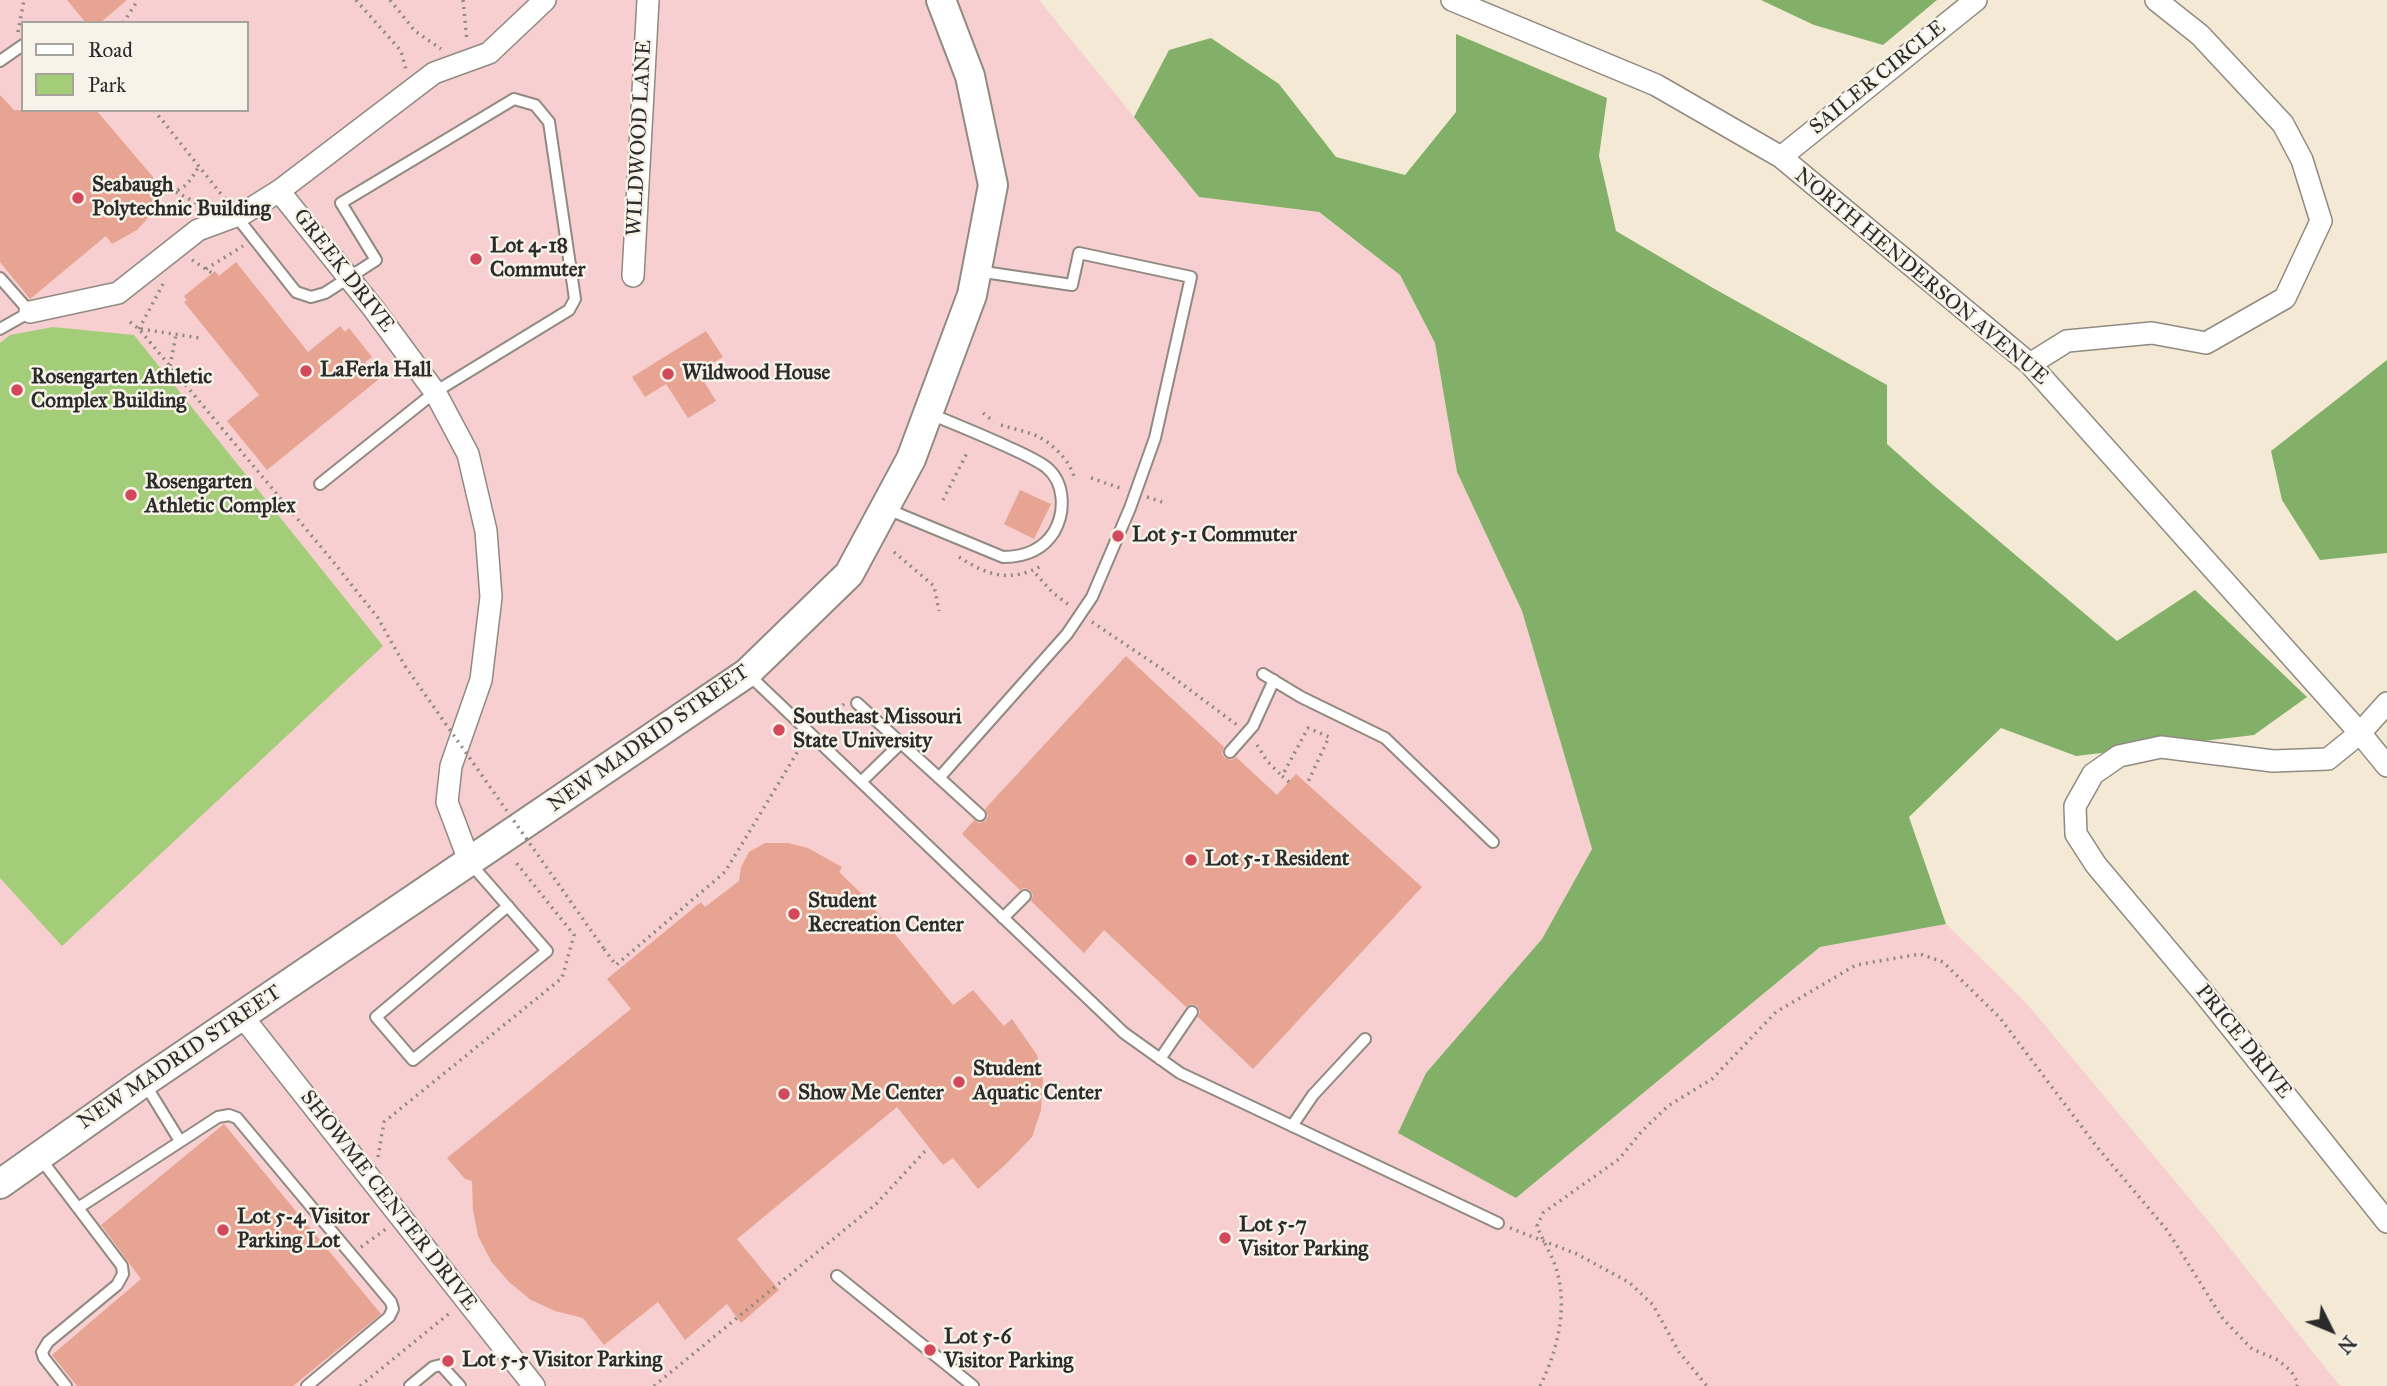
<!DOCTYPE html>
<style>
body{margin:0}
#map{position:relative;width:2387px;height:1386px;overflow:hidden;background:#f4e9d4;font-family:"IM FELL Great Primer",serif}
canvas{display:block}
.legend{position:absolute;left:21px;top:21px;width:228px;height:91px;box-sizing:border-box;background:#f7f3e8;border:2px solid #a5a39c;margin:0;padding:9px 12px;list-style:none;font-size:21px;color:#2b2b2b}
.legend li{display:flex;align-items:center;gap:14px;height:35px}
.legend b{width:35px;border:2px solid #a5a39c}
.north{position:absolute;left:2296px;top:1295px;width:70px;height:70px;-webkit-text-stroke:5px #f7f3e8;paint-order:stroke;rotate:133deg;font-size:19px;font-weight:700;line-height:28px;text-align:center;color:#2b2b2b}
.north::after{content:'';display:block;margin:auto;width:24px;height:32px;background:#2b2b2b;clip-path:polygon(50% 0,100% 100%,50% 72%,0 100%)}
</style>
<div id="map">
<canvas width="2387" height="1386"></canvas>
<ul class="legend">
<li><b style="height:9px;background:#fff"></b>Road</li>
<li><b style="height:19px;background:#a4cd79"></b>Park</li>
</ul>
<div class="north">N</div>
</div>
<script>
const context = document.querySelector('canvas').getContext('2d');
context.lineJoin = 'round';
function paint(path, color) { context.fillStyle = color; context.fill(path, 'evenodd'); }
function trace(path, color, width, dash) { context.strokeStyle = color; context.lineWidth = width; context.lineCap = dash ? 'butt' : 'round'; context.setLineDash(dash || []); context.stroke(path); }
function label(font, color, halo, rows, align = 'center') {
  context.font = font + ' "IM FELL Great Primer",serif'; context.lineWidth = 5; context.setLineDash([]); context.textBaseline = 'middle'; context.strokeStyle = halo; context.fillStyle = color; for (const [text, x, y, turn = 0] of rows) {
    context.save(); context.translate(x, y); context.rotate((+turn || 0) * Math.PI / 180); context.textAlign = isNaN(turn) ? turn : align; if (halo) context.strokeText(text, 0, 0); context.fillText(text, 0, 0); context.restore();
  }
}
paint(new Path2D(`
 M0 0H1039L1199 197 1318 212 1400 275 1435 343 1457 472 1522 611 1592 849 1542 939 1426 1073 1516 1198 1820 947 1946 924 2028 1005 2214 1228 2340 1386H0ZM23 23H247V110H23Z`), '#f7cfd1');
paint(new Path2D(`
 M53 327 134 335 383 646 62 946 0 878V343L10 335Z`), '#a4cd79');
paint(new Path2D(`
 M1761 0H1937L1883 45 1814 25Z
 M1456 34 1607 98 1599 156 1616 231 1713 288 1887 385V444L1934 486 2117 641 2195 590 2307 697 2254 735 2076 756 2001 728 1909 817 1946 924 1820 947 1516 1198 1398 1133 1426 1073 1542 939 1592 849 1522 611 1457 472 1435 343 1400 275 1319 212 1199 197 1134 117 1169 50 1211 38 1279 84 1336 157 1405 175 1456 112Z
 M2387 360V553L2320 560 2282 500 2271 451Z`), '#83b069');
paint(new Path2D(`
 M67 0H127L100 23H86Z
 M0 95 14 110H96L153 177 157 189 156 203 148 218 137 230 112 244 106 236 30 299 0 262Z
 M236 262 308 352 340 326 345 332 349 328 372 357 365 362 379 379 267 470 227 421 259 395 184 302 187 300 184 296 215 271 219 276Z
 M706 331 723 357 698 372 716 401 688 418 666 384 645 397 632 377Z
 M1020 490 1051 504 1034 539 1004 524Z
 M1126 656 1224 747 1222 754 1225 758 1232 760 1236 757 1277 795 1296 774 1422 887 1253 1069 1198 1017 1200 1012 1197 1006 1192 1004 1186 1007 1104 930 1084 953 1031 901 1033 895 1030 890 1024 888 1020 890 962 834 974 820 979 823 985 821 988 816 985 809Z
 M765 843H788L808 848 842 867 839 872 863 895 953 1005 973 990 1004 1026 1012 1019 1037 1055 1043 1080 1041 1110 1032 1137 1006 1164 978 1189 953 1158 943 1165 897 1107 737 1239 779 1290 741 1323 727 1304 685 1340 658 1302 604 1345 583 1318 555 1311 531 1300 509 1282 491 1261 478 1236 473 1210 472 1181 465 1179 447 1158 631 1009 607 979 701 902 705 907 739 881 741 867 749 852Z
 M224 1124 381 1314 293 1386H77L52 1355 141 1279 101 1225Z`), '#e7a492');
const service = new Path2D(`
 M0 61 23 45
 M236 216 296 292 311 297 325 293 376 260 341 203 514 99 535 105 549 122 575 299 569 310 435 392 320 484
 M0 278 30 312 0 329
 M887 509 1003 557C1024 557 1042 551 1054 532 1065 513 1066 483 1046 467 1035 459 1021 453 1008 447 982 435 955 424 928 413
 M1263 674 1301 697 1385 738 1493 842
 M749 675 1124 1033 1180 1073 1498 1223
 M857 703 980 815
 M1230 752 1253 726 1274 680
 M939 778 1067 634 1092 597 1130 508 1155 438 1191 277 1079 253 1072 285 977 271
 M861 782 901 743
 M470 863 547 951 413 1060 376 1017 508 906
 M1003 918 1025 896
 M1160 1059 1192 1012
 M145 1084 180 1141
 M1292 1126 1313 1095 1365 1039
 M40 1158 78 1208 218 1117 229 1115 237 1118 391 1302 393 1309 389 1317 307 1386
 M837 1276 973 1386
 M66 1386 44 1358 42 1352 48 1342 117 1285 123 1274 122 1266 78 1208
 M410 1386 433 1367 441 1365 460 1386`);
const minor = new Path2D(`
 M1452 0 1656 85 1781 157 2030 364 2360 733 2387 766
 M1781 157 1976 0
 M279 191 373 308 435 392 468 454 486 531 491 597 481 680 451 766 447 802 470 863
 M633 276 648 0
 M30 312 118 293 198 230 244 213 279 191 434 73 489 53 545 0
 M2030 364 2067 341 2152 333 2206 343 2285 298 2321 221 2302 160 2283 124 2200 35 2156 0
 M2387 703 2360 733 2328 759 2273 761 2161 747 2119 756 2093 774 2075 806 2076 834 2096 865 2202 991 2387 1222
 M242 1016 534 1386`);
const tertiary = new Path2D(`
 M0 1184 144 1082 747 673 849 574 911 459 972 295 993 185 970 76 941 0`);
trace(service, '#908a80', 14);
trace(minor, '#908a80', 24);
trace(tertiary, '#908a80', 32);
trace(new Path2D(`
 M356 0 401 51 406 70
 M390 0 415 31 441 49
 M463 0 467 41
 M123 23 138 0
 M18 32 24 0
 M154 110 225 199
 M176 192 202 206
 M157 193C183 192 186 188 199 166
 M192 260 212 273
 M206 269 243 246
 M130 322 139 329 331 559 378 618 405 666
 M139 329 163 284
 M141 329 200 338
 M170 366 176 335
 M983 413 994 422
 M1001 425C1010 428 1020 430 1029 433 1049 439 1070 459 1075 480
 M1091 478 1123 489
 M1147 497 1162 502
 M943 500 968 451
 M894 552 934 586 939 611
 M959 557C988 576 1011 583 1043 565
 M1036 574 1052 592 1069 605
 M1092 622 1162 669 1237 725
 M823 725 844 704
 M1257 745 1267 761 1282 776
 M1289 782 1282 776 1308 728 1329 737 1307 784
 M604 949 616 965 725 872 801 746
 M378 1157 384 1122 562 978 574 935 514 860
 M1510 1228 1577 1254 1630 1283 1653 1305 1679 1352 1707 1386
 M361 1247 386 1229
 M360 1386 451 1312
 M654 1386 876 1204 927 1149
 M1540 1386C1558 1350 1569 1305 1555 1265 1550 1252 1542 1239 1537 1226L1543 1213 1619 1159 1642 1131 1668 1106 1712 1079 1776 1012 1856 965 1920 954 1943 962 2000 1018 2097 1147 2167 1230 2223 1319 2252 1349 2278 1360 2291 1371 2298 1383 2297 1386`), '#908a80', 3.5, [2, 5]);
trace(service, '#fff', 10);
trace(minor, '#fff', 21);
trace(tertiary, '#fff', 28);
trace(new Path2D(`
 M405 666 604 949`), '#908a80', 3.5, [2, 5]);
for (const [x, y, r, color] of [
 [78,198,7,"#d1495b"],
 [476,259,7,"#d1495b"],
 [306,371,7,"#d1495b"],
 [668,374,7,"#d1495b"],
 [17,390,7,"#d1495b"],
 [131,495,7,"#d1495b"],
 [1118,536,7,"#d1495b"],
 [779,730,7,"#d1495b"],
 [1191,860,7,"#d1495b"],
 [794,914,7,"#d1495b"],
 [959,1082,7,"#d1495b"],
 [784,1094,7,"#d1495b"],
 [223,1230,7,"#d1495b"],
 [1225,1238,7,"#d1495b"],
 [930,1350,7,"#d1495b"],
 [448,1361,7,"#d1495b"]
]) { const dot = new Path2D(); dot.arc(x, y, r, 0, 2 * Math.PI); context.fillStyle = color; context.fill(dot); trace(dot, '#f7f3e8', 2.5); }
label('21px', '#2b2b2b', '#f7f3e8', [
 ["SAILER CIRCLE",1878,78,-39],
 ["WILDWOOD LANE",640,138,-87],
 ["GREEK DRIVE",343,271,52],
 ["NORTH HENDERSON AVENUE",1921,277,40],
 ["NEW MADRID STREET",649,739,-35],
 ["PRICE DRIVE",2243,1042,51],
 ["NEW MADRID STREET",180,1058,-34],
 ["SHOWME CENTER DRIVE",388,1201,52]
]);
label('bold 21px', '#2b2b2b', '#f7f3e8', [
 ["Seabaugh",92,186],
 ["Polytechnic Building",92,210],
 ["Lot 4-18",490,247],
 ["Commuter",490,271],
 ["LaFerla Hall",320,371],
 ["Wildwood House",682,374],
 ["Rosengarten Athletic",31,378],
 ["Complex Building",31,402],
 ["Rosengarten",145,483],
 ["Athletic Complex",145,507],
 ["Lot 5-1 Commuter",1132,536],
 ["Southeast Missouri",793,718],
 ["State University",793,742],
 ["Lot 5-1 Resident",1205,860],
 ["Student",808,902],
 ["Recreation Center",808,926],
 ["Student",973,1070],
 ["Aquatic Center",973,1094],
 ["Show Me Center",798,1094],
 ["Lot 5-4 Visitor",237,1218],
 ["Parking Lot",237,1242],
 ["Lot 5-7",1239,1226],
 ["Visitor Parking",1239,1250],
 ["Lot 5-6",944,1338],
 ["Visitor Parking",944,1362],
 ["Lot 5-5 Visitor Parking",462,1361]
], 'left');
</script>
